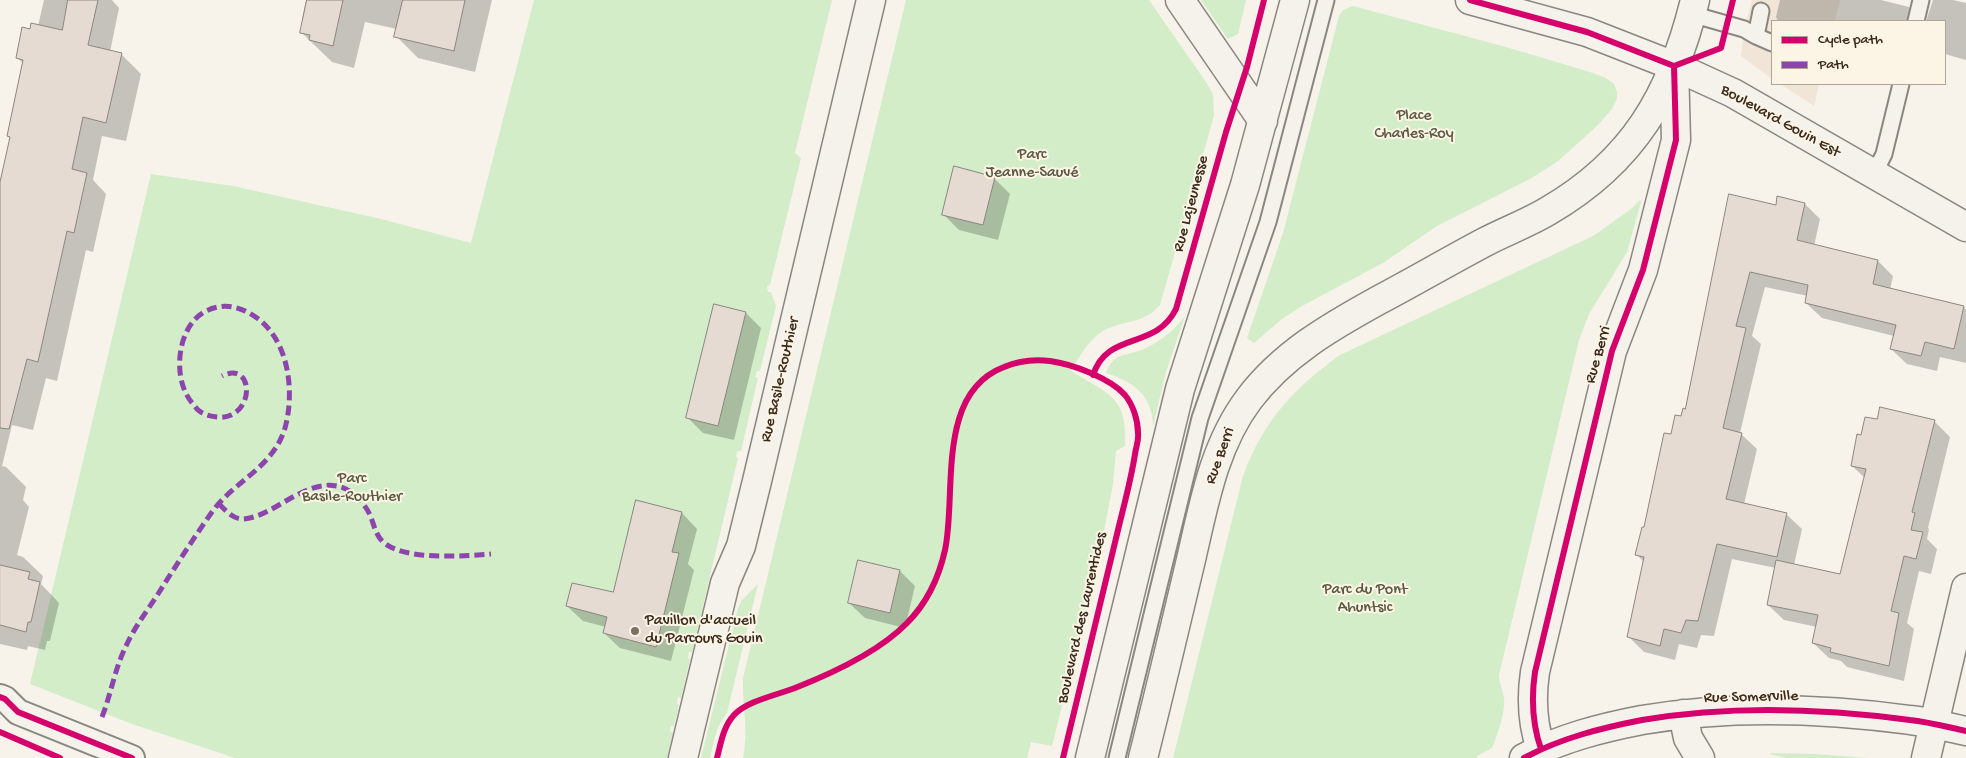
<!DOCTYPE html>
<meta charset="utf-8">
<style>
body{margin:0}
#map{position:relative;width:1966px;height:758px;overflow:hidden;background:#f7f3ea;font-family:"Gochi Hand",sans-serif}
canvas{display:block}
.legend{position:absolute;left:1771px;top:20px;width:175px;height:65px;box-sizing:border-box;background:#fcf5e5;border:1px solid #afa495;margin:0;padding:6px 9px;list-style:none;font-size:15px;color:#3b2a1e}
.legend li{display:flex;align-items:center;gap:10px;height:25px}
.legend b{width:25px;border:1px solid #afa495}
</style>
<div id="map">
<canvas width="1966" height="758"></canvas>
<ul class="legend">
<li><b style="height:6px;background:#d6006c"></b>Cycle path</li>
<li><b style="height:6px;background:#8e44ad"></b>Path</li>
</ul>
</div>
<script>
const context = document.querySelector('canvas').getContext('2d');
context.lineJoin = 'round';
function paint(path, color) { context.fillStyle = color; context.fill(path, 'evenodd'); }
function trace(path, color, width, dash) { context.strokeStyle = color; context.lineWidth = width; context.lineCap = dash ? 'butt' : 'round'; context.setLineDash(dash || []); context.stroke(path); }
function label(font, color, halo, rows, align = 'center') {
  context.font = font + ' "Gochi Hand",sans-serif'; context.lineWidth = 4; context.setLineDash([]); context.textBaseline = 'middle'; context.strokeStyle = halo; context.fillStyle = color; for (const [text, x, y, turn = 0] of rows) {
    context.save(); context.translate(x, y); context.rotate((+turn || 0) * Math.PI / 180); context.textAlign = isNaN(turn) ? turn : align; if (halo) context.strokeText(text, 0, 0); context.fillText(text, 0, 0); context.restore();
  }
}
paint(new Path2D(`
 M1752 0H1840L1835 21H1772V79L1741 56 1744 29Z
 M1780 84H1819L1814 106Z`), '#f1e5d8');
paint(new Path2D(`
 M534 0H832L795 153 801 158 770 285 767 286 768 292H771L776 306 760 371H757L755 377 758 378 741 451H737L736 457 738 458 692 652H689L688 658 690 659 681 698 678 697 677 704 679 705 674 726H671L670 732H673L667 758H235L132 724 30 684 151 174 233 186 381 219 471 243Z
 M906 0H1149L1206 82 1213 94 1214 116 1160 305C1142 326 1121 319 1100 333 1087 342 1079 358 1071 371 1108 394 1128 396 1125 446L1116 451 1113 484 1099 557 1052 746 1031 742 1027 758H743C749 731 742 705 743 678Z
 M1201 0H1246L1238 34 1228 39Z
 M1353 6 1506 47 1590 72 1606 78 1614 84 1617 92V99L1612 109 1597 126 1558 161 1530 179 1437 226 1383 263 1302 306 1282 319 1254 343 1247 338 1283 233 1339 16 1343 10Z
 M1640 200 1641 202 1627 252 1589 314 1579 340 1499 675C1499 684 1503 690 1504 698 1506 710 1497 737 1492 748L1477 756V758H1173L1243 476C1264 420 1292 390 1340 355L1593 236 1630 210Z
 M1185 316 1166 372 1153 426C1152 394 1133 382 1106 373 1114 350 1129 357 1146 348 1162 340 1175 330 1185 316Z
 M758 584 727 713C716 726 714 741 710 758H701L738 608 742 600Z
 M1771 753 1815 754 1867 758H1786L1770 754Z`), '#d2edc7');
paint(new Path2D(`
 M44 0H112L119 8 110 52 121 54 141 74 126 141 102 136 93 180 106 194 93 252 86 250 57 381 46 378 33 430 12 425 2 466 6 467 26 487 23 500 29 507 17 555 23 557 43 576 41 584 59 603 50 641H47L45 650 28 646 27 650 0 644V185L11 139 8 136 24 64 17 58 31 31 38 26Z
 M306 0H492L475 72 418 58 396 36 397 29 365 22 354 68 332 62 302 33 304 22 302 20Z
 M1780 0H1881L1909 7 1924 21H1778L1776 17Z
 M1933 0H1953L1966 3V60L1945 54V21H1926Z
 M994 178 1010 194 998 240 959 230 943 214Z
 M1805 204 1820 219 1814 246 1878 261 1893 276 1890 290 1964 307 1966 310V363L1940 357 1937 371 1907 364 1891 349 1894 336 1822 318 1806 303 1808 296 1765 287 1752 336 1761 344 1740 433 1757 449 1744 504 1786 514 1802 529 1794 565 1841 575 1865 478 1852 466 1862 436 1878 420 1934 421 1950 437 1928 528 1929 529 1927 539 1937 549 1931 574 1919 571 1907 623 1914 629 1904 681 1847 667 1841 661 1829 658 1813 643 1817 627 1784 620 1768 605 1776 568 1732 559 1714 636 1701 635 1697 648 1679 644 1675 660 1644 652 1628 636 1644 562 1637 555 1672 436 1686 410 1777 206Z
 M746 313 761 328 734 440 703 433 687 417Z
 M637 501 682 513 697 529 688 564 694 570 671 661 620 648 604 633 606 627 583 621 567 606 614 594Z
 M900 571 915 586 905 628 865 618 849 603Z`), '#0003');
const building = new Path2D(`
 M68 0H98L88 45 122 53 106 123 83 117 72 169 87 173 74 233 67 231 38 362 27 359 9 429 0 428V182L10 137 7 136 23 60 16 58 22 27 30 29 31 23 62 30Z
 M307 0H343L333 46 309 40 310 35 300 33Z
 M403 0H465L454 51 394 37Z
 M954 166 995 177 983 225 942 215Z
 M1729 194 1776 205 1777 196 1805 203 1797 240 1878 260 1873 284 1964 306 1954 349 1925 342 1921 356 1890 349 1896 325 1805 303 1808 285 1750 272 1736 326 1746 328 1723 428 1742 433 1726 499 1787 513 1777 557 1717 544 1698 621 1686 620 1681 633 1664 629 1660 646 1627 637 1644 557 1635 555 1642 527H1644L1664 433 1671 434 1675 415 1681 416 1683 408 1685 409Z
 M714 304 746 312 718 426 686 418Z
 M1880 407 1935 420 1912 512 1915 513 1911 530 1923 532 1916 559 1904 556 1891 611 1899 613 1889 666 1830 652 1831 648 1812 643 1818 615 1767 605 1776 560 1840 574 1866 469 1851 466 1857 434 1861 435 1865 417 1877 419Z
 M636 500 682 512 672 552 679 553 656 647 603 633 607 617 566 606 572 583 613 592Z
 M858 560 900 570 890 613 848 603Z
 M0 565 30 572 28 579 40 582 31 622H28L26 632 0 625Z`);
paint(building, '#e6dbd3');
trace(building, '#8b867f', 1);
const service = new Path2D(`
 M1691 14 1744 29 1756 36 1772 43
 M1916 21 1921 0
 M1756 36 1761 11
 M1874 174 1884 154 1901 84
 M1117 758 1200 418 1268 222 1326 0`);
const pedestrian = new Path2D(`
 M0 697 5 699 18 712 132 758`);
const minor = new Path2D(`
 M1683 714 1688 738 1700 758
 M1541 749C1532 723 1531 699 1535 672L1612 351 1643 270 1676 140 1674 66
 M683 758 725 583 741 546 757 481 871 0
 M1524 758C1561 738 1601 728 1642 720 1731 705 1821 708 1910 720 1929 722 1947 727 1966 731
 M1926 758 1966 588`);
const tertiary = new Path2D(`
 M1470 0 1587 32 1674 66 1733 93 1966 227`);
const secondary = new Path2D(`
 M1180 0 1263 121
 M1090 758 1180 389 1245 185 1295 0
 M1143 758C1159 695 1174 631 1189 568 1203 510 1212 448 1249 399 1283 354 1330 327 1379 300 1415 281 1449 261 1485 242 1506 231 1528 223 1548 211 1634 161 1672 94 1695 0`);
trace(service, '#8b867f', 19);
trace(pedestrian, '#8b867f', 28);
trace(minor, '#8b867f', 31);
trace(tertiary, '#8b867f', 31);
trace(secondary, '#8b867f', 31);
trace(service, '#f5f2ec', 15);
trace(pedestrian, '#f5f2ec', 24);
trace(minor, '#f5f2ec', 28);
trace(tertiary, '#f5f2ec', 28);
trace(secondary, '#f5f2ec', 28);
trace(new Path2D(`
 M219 504C225 510 232 518 241 519 272 519 301 480 337 486 351 488 364 502 370 515 374 524 375 534 383 542 405 561 463 556 491 554
 M102 717C111 694 115 668 126 646 134 628 147 611 158 594 175 567 193 539 212 512 234 481 273 468 285 428 295 392 289 341 257 318 240 306 223 302 204 312 178 327 173 373 188 397 190 401 194 405 197 409 203 415 210 416 217 417 255 421 256 359 222 376`), '#8e44ad', 5, [10, 5]);
trace(new Path2D(`
 M1470 0 1587 32 1674 66
 M1674 66 1721 48 1733 0
 M1093 375C1108 330 1155 351 1176 309L1226 132 1247 67 1264 0
 M0 697 5 699 18 712 132 758
 M0 732 60 758
 M1541 749C1532 723 1531 699 1535 672L1612 351 1643 270 1676 140 1674 66
 M717 758C721 743 723 727 734 715 747 701 777 695 795 688 833 673 879 652 907 623 927 603 939 577 945 550 957 495 935 393 1004 367 1018 361 1034 359 1050 361 1072 364 1110 378 1125 395 1133 405 1138 420 1138 433 1139 440 1136 447 1135 454 1131 480 1124 505 1118 530 1100 606 1082 682 1063 758
 M1524 758C1561 738 1601 728 1642 720 1731 705 1821 708 1910 720 1929 722 1947 727 1966 731`), '#d6006c', 6);
for (const [x, y, r, color] of [
 [635,631,5,"#7d7065"]
]) { const dot = new Path2D(); dot.arc(x, y, r, 0, 2 * Math.PI); context.fillStyle = color; context.fill(dot); trace(dot, '#fcf5e5', 2); }
label('16px', '#595a41', '#fcf5e5', [
 ["Place",1414,117],
 ["Charles-Roy",1414,135],
 ["Parc",1032,156],
 ["Jeanne-Sauvé",1032,174],
 ["Parc",352,480],
 ["Basile-Routhier",352,498],
 ["Parc du Pont",1365,591],
 ["Ahuntsic",1365,609]
]);
label('16px', '#3b2a1e', '#fcf5e5', [
 ["Boulevard Gouin Est",1780,122,29],
 ["Rue Lajeunesse",1192,204,-75],
 ["Rue Berri",1599,355,-74],
 ["Rue Basile-Routhier",781,380,-77],
 ["Rue Berri",1221,456,-70],
 ["Boulevard des Laurentides",1083,618,-77],
 ["Rue Somerville",1751,698,-1]
]);
label('16px', '#3b2a1e', '#fcf5e5', [
 ["Pavillon d'accueil",645,622],
 ["du Parcours Gouin",645,640]
], 'left');
</script>
